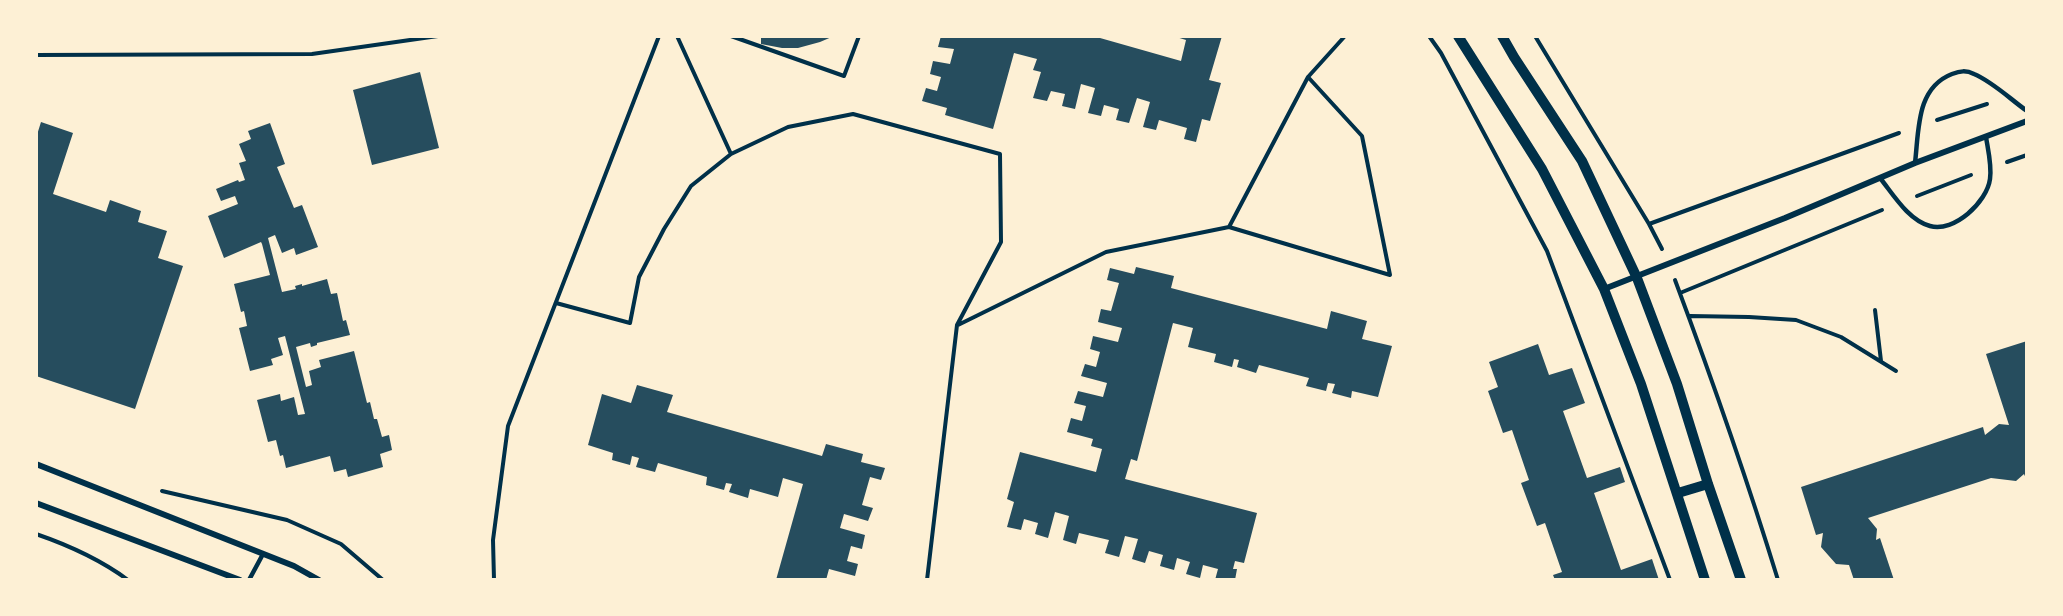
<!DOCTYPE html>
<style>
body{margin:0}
#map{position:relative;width:2063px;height:616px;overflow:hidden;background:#fdf0d5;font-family:"PT Serif",serif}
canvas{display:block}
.frame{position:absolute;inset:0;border:38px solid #fdf0d5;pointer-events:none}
</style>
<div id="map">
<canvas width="2063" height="616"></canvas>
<div class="frame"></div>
</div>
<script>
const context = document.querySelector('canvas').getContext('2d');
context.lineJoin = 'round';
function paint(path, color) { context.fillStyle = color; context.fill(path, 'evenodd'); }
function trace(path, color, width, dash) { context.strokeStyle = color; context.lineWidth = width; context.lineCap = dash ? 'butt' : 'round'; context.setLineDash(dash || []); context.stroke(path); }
paint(new Path2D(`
 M756 36H834L820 42 798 48H782L761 44V38Z
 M941 36H1093L1181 61 1186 40 1173 36H1222L1209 80 1221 83 1210 121 1202 119 1196 142 1184 139 1187 128 1159 120 1156 130 1143 127 1150 102 1137 98 1129 123 1116 120 1119 109 1104 105 1101 116 1088 113 1095 88 1081 84 1075 109 1062 106 1065 94 1051 91 1047 101 1033 98 1041 72 1033 70 1037 59 1014 53 993 129 945 115 947 108 922 101 926 88 937 91 941 77 930 74 933 61 950 64 954 49 938 47Z
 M420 72 439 148 372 165 353 90Z
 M41 122 73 133 53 194 106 212 110 200 141 211 138 222 167 231 158 258 183 266 135 409 36 376V138Z
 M270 123 285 164 277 167 294 208 302 205 318 247 296 255 294 248 282 253 275 235 268 238 282 292 296 289 295 286 302 284V286L327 279 331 294 337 293 343 321 346 320 350 335 317 343V345L311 347 310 343 296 347 306 387 312 385 309 371 321 367 319 360 354 351 367 403 370 402 374 419H377L382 437 389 435 392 450 380 454 383 467 348 477 346 469 334 472 330 456 286 468 283 455 280 456 276 440 268 442 257 400 280 394 281 401 294 397 298 415 305 414 285 336 278 338 283 355 271 359 273 365 250 371 239 328 247 326 244 311 241 312 234 284 270 275 262 244 261 242 224 258 208 216 238 204 235 196 221 201 216 189 238 180 239 182 245 180 239 163 246 161 239 144 251 139 248 131Z
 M1136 267 1174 276 1171 288 1327 329 1331 311 1367 321 1362 339 1392 346 1378 397 1352 391 1351 398 1332 393 1335 384 1328 383 1326 391 1306 386 1309 378 1259 365 1256 373 1237 367 1239 360 1234 359 1232 367 1214 362 1216 354 1188 347 1193 328 1173 323 1137 461 1131 459 1125 479 1257 513 1244 563 1235 561 1233 569H1237L1235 580H1215L1218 569 1203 565 1200 578 1186 574 1190 562 1177 558 1174 570 1160 566 1163 555 1149 551 1145 563 1132 559 1138 539 1125 536 1119 557 1105 553 1109 540 1079 533 1076 544 1063 540 1069 516 1055 512 1048 538 1035 534 1038 523 1024 519 1021 530 1007 527 1014 502 1007 499 1020 452 1096 472 1102 449 1091 446 1093 439 1067 432 1071 418 1082 421 1086 406 1074 403 1078 391 1103 397 1107 383 1081 376 1085 364 1096 367 1100 352 1090 349 1093 336 1118 342 1122 328 1098 322 1101 309 1111 311 1119 283 1107 280 1110 268 1134 274Z
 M2027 341V481L2024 474 2016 481 1991 478 1868 518 1877 529 1876 540 1880 538 1894 580H1854L1849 565 1836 564 1821 547 1823 533 1816 535 1801 487 1983 427 1985 435 1999 424 2009 425 1986 354Z
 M1538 344 1549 375 1572 368 1585 403 1563 411 1587 478 1620 467 1625 482 1594 493 1621 570 1652 559 1659 580H1555L1553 575 1562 572 1545 523 1537 526 1521 483 1529 480 1512 430 1503 433 1488 391 1498 387 1489 362Z
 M637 385 673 395 667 412 822 456 826 444 863 454 861 462 885 468 881 480 870 477 862 505 873 508 868 521 844 514 840 528 865 535 862 549 851 546 847 561 858 564 855 576 829 569 826 580H776L803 484 783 478 778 497 750 489 748 498 729 492 732 484 726 483 724 490 706 485 707 477 658 463 655 472 636 467 639 458 632 456 630 465 612 460 613 453 588 445 602 394 631 403Z`), '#264d5e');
trace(new Path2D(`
 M677 36 731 154
 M731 36 844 76 859 36
 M1429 36 1441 53 1547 251 1670 580
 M1535 36 1649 224 1662 249
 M36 55 312 54 438 36
 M1308 77 1345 36
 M1937 120 1987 104
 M2007 162 2027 155
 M1917 196 1971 175
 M1649 224 1899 133
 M1675 280C1712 379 1747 479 1778 580
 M1680 293 1882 210
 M556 303 630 323 639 277 664 229 691 186 731 154 788 127 853 114 1000 154 1001 242 957 325 927 580
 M1875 310 1881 361
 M1690 316 1749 317 1796 320 1841 337 1896 371
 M958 325 1106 252 1229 227 1390 275 1362 136 1308 77 1229 227
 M162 491 287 520 341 544 383 580
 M36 534C68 545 101 560 128 580
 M494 580 493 540 508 426 659 36`), '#003049', 4);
trace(new Path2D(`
 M1915 163C1919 130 1916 88 1952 74 1960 71 1966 70 1974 74 1993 82 2010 99 2027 111
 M1880 178C1893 194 1908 220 1930 226 1954 233 1987 202 1990 179 1992 165 1988 150 1986 137
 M249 580 263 554`), '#003049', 4.5);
trace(new Path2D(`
 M1604 289 1785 218 1915 163 2027 121
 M36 464 294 566 319 580
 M36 503 240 580`), '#003049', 6);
trace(new Path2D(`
 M1458 36 1542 169 1604 289 1641 384 1705 580
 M1502 36 1514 57 1582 161 1637 278 1677 384 1708 484 1741 580
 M1678 493 1708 484`), '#003049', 10);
</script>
